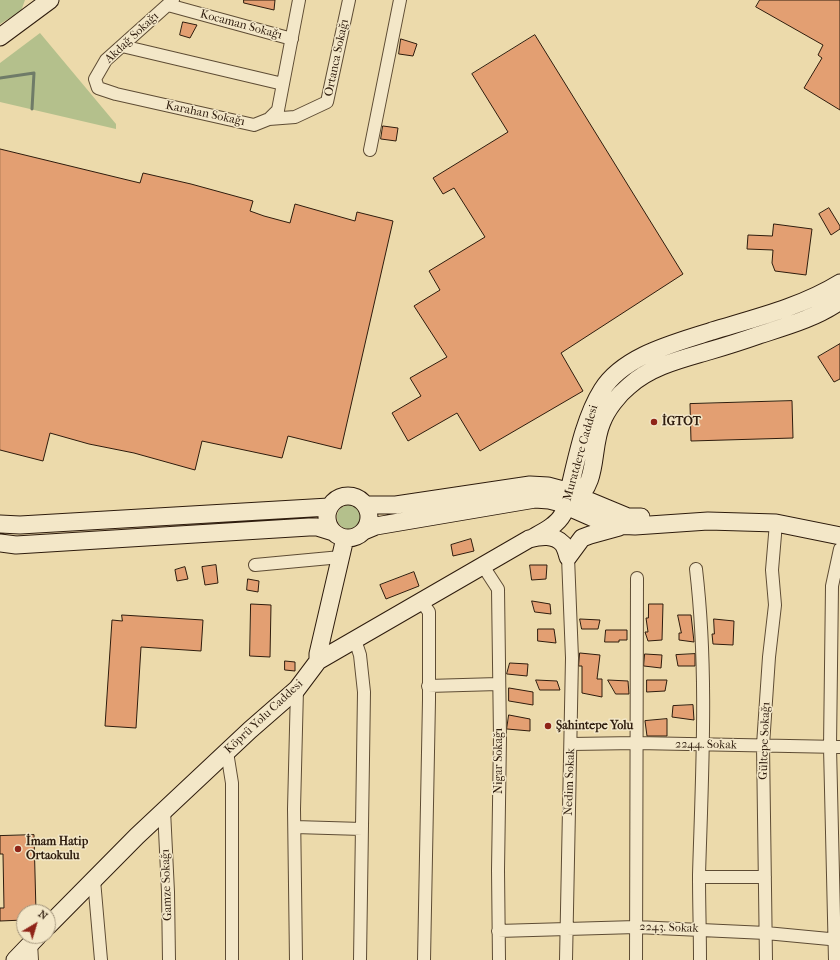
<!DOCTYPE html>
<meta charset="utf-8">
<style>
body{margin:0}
#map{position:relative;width:840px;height:960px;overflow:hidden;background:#ecdaab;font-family:"IM FELL French Canon",serif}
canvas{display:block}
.north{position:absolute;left:16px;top:904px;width:40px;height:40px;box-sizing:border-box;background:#f3e7c8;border:1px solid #a4967d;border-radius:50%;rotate:38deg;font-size:11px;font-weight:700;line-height:16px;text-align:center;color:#2e1c0d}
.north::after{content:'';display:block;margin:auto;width:14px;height:18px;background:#8f2418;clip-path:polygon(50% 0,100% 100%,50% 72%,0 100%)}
</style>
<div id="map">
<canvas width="840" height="960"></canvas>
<div class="north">N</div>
</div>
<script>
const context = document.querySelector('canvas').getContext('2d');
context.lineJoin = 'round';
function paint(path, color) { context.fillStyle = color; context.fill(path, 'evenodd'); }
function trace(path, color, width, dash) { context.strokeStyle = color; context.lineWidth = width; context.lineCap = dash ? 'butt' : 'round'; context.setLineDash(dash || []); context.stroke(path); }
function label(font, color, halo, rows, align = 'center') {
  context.font = font + ' "IM FELL French Canon",serif'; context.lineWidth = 3; context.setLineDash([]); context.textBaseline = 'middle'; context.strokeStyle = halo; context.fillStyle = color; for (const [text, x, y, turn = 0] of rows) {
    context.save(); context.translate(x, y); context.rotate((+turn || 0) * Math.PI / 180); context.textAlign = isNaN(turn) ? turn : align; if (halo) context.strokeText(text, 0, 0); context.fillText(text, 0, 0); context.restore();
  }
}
paint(new Path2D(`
 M0 0H25L21 11 0 24Z
 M40 33 116 124V129L0 102V63Z
 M337 517a12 12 0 1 1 24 0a12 12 0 1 1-24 0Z`), '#b4c08c');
trace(new Path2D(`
 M0 78 34 73 32 109`), '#6f7b68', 3);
const building = new Path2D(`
 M244 0H275L274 10 244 3Z
 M760 0H840V110L804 88 822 58 818 55 823 45 756 7Z
 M183 22 197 25 190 38 180 35Z
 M535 35 683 274 561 353 583 391 480 451 457 413 408 441 392 413 421 396 410 378 447 357 414 306 440 290 429 271 485 237 454 188 443 194 433 178 508 132 472 74Z
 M401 39 417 44 413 56 399 54Z
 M383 126 398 128 396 141 381 139Z
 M0 149 140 183 143 173 191 184 253 201 250 211 264 216 290 223 295 204 355 221 357 212 393 221 341 449 288 436 282 458 202 441 195 470 134 453 89 444 50 433 43 461 0 450Z
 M829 208 840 226V229L831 235 819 214Z
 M774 224 812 229 806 275 775 271 772 263 773 250 747 249 748 235 772 236Z
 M840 344V379L834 382 818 357Z
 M792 401 793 438 691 441 690 404Z
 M471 539 474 551 453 556 451 545Z
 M216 565 218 583 205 585 202 567Z
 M530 565H547L546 579 532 580Z
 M185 567 188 579 177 581 175 570Z
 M414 572 419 586 386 599 380 585Z
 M248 579 259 581 258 592 247 590Z
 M532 601 550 604 551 614 535 612Z
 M251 604 271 605 270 657 250 656Z
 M649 604H663L662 640 648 641 645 632H648L646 618H648Z
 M122 615 203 620 201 651 141 647 136 728 105 726 112 620 122 621Z
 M678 615H691L694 642 679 640V633H681Z
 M580 619 600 620 598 629H582Z
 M714 619 734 621 733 645 713 644 712 634H714Z
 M538 629H554L556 643 538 641Z
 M606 630H627V640H619V642H605Z
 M580 653 600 655 597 679H602V697L582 693V666H579Z
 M645 654 662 655 661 668 644 666Z
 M695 654V666H678L676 655Z
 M285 661 295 662V671L285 670Z
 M510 663 528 664 527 676 507 674Z
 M536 680 557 681 560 690H540Z
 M608 680 628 681 629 694H616Z
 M647 680H667L665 691 647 692Z
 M509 688 533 692V705L509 701Z
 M693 705 694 720 672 717 673 706Z
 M509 715 530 719V731L507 729Z
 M667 719V736H647L645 721Z
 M34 835 36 912H24V920L0 921V908H4L3 854H0V836Z`);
paint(building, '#e39f72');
trace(building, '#2e1c0d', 1);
const street = new Path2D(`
 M173 0 106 60 95 79 98 88 116 94 254 125 269 119 278 110 299 0
 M168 5 292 39
 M122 46 283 84
 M269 119 295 117 327 102 349 0
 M370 150 400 0
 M255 565 341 557
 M483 566 498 589 500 737 498 870 499 960
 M696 569C708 671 702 773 699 875 699 903 700 932 700 960
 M422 602 429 612V700L424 960
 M355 640 360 655 364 692 360 960
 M428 686 498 684
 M571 744 637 743 840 747
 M227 752 232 783V960
 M164 810 168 892 169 960
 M295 827 362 829
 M699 877H765
 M94 880 101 960
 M498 931 636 927 766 933 840 940
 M31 944 32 960
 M296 960 294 809 297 689
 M566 960 572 658 568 557
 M636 960 637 578
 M766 960 763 745 769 657 775 605 772 570 776 523
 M835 960 830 747 832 586 840 549`);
const secondary = new Path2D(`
 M0 37 50 0
 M327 517a21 21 0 1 1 42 0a21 21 0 1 1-42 0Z
 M573 503C600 481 590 450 602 422 607 409 618 395 629 386 651 366 682 359 709 351 726 346 742 341 759 335 787 326 816 318 840 301
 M366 505H396L530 485 548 486 563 490 628 517H641
 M0 524 20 525 329 507
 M364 531 376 526 535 499 549 500 557 502 598 520 613 525 635 526 708 521 776 523 840 536
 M534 537C545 531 557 525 563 514 574 476 581 423 602 390 624 355 676 343 712 331 755 318 801 307 840 283
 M0 543 16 545 309 527H317L333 532
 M568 557 582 538 590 535 619 527
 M318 661V654L345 538
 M48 926 137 836 250 730 297 689 318 661 529 539C541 536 554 534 563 544 565 547 567 553 568 557
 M15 960 38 936`);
trace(street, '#5e4c34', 14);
trace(secondary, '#2e1c0d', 19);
trace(street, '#f3e7c8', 12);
trace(secondary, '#f3e7c8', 17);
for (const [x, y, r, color] of [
 [654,422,4,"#8f2418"],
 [548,726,4,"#8f2418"],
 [18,849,4,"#8f2418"]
]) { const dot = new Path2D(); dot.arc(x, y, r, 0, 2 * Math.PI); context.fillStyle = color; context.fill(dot); trace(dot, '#f3e7c8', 1.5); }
label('12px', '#2e1c0d', '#f3e7c8', [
 ["Kocaman Sokağı",241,25,15],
 ["Akdağ Sokağı",132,38,-43],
 ["Ortanca Sokağı",337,58,-78],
 ["Karahan Sokağı",205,114,12],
 ["Muratdere Caddesi",581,453,-74],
 ["Köprü Yolu Caddesi",264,717,-43],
 ["Gültepe Sokağı",765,741,-88],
 ["2244. Sokak",706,745,1],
 ["Nigar Sokağı",499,761,-90],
 ["Nedim Sokak",570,782,-88],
 ["Gamze Sokağı",167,885,-92],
 ["2243. Sokak",669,928,2]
]);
label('bold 12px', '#2e1c0d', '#f3e7c8', [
 ["İGTOT",662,422],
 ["Şahintepe Yolu",556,726],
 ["İmam Hatip",26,842],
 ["Ortaokulu",26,856]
], 'left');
</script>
